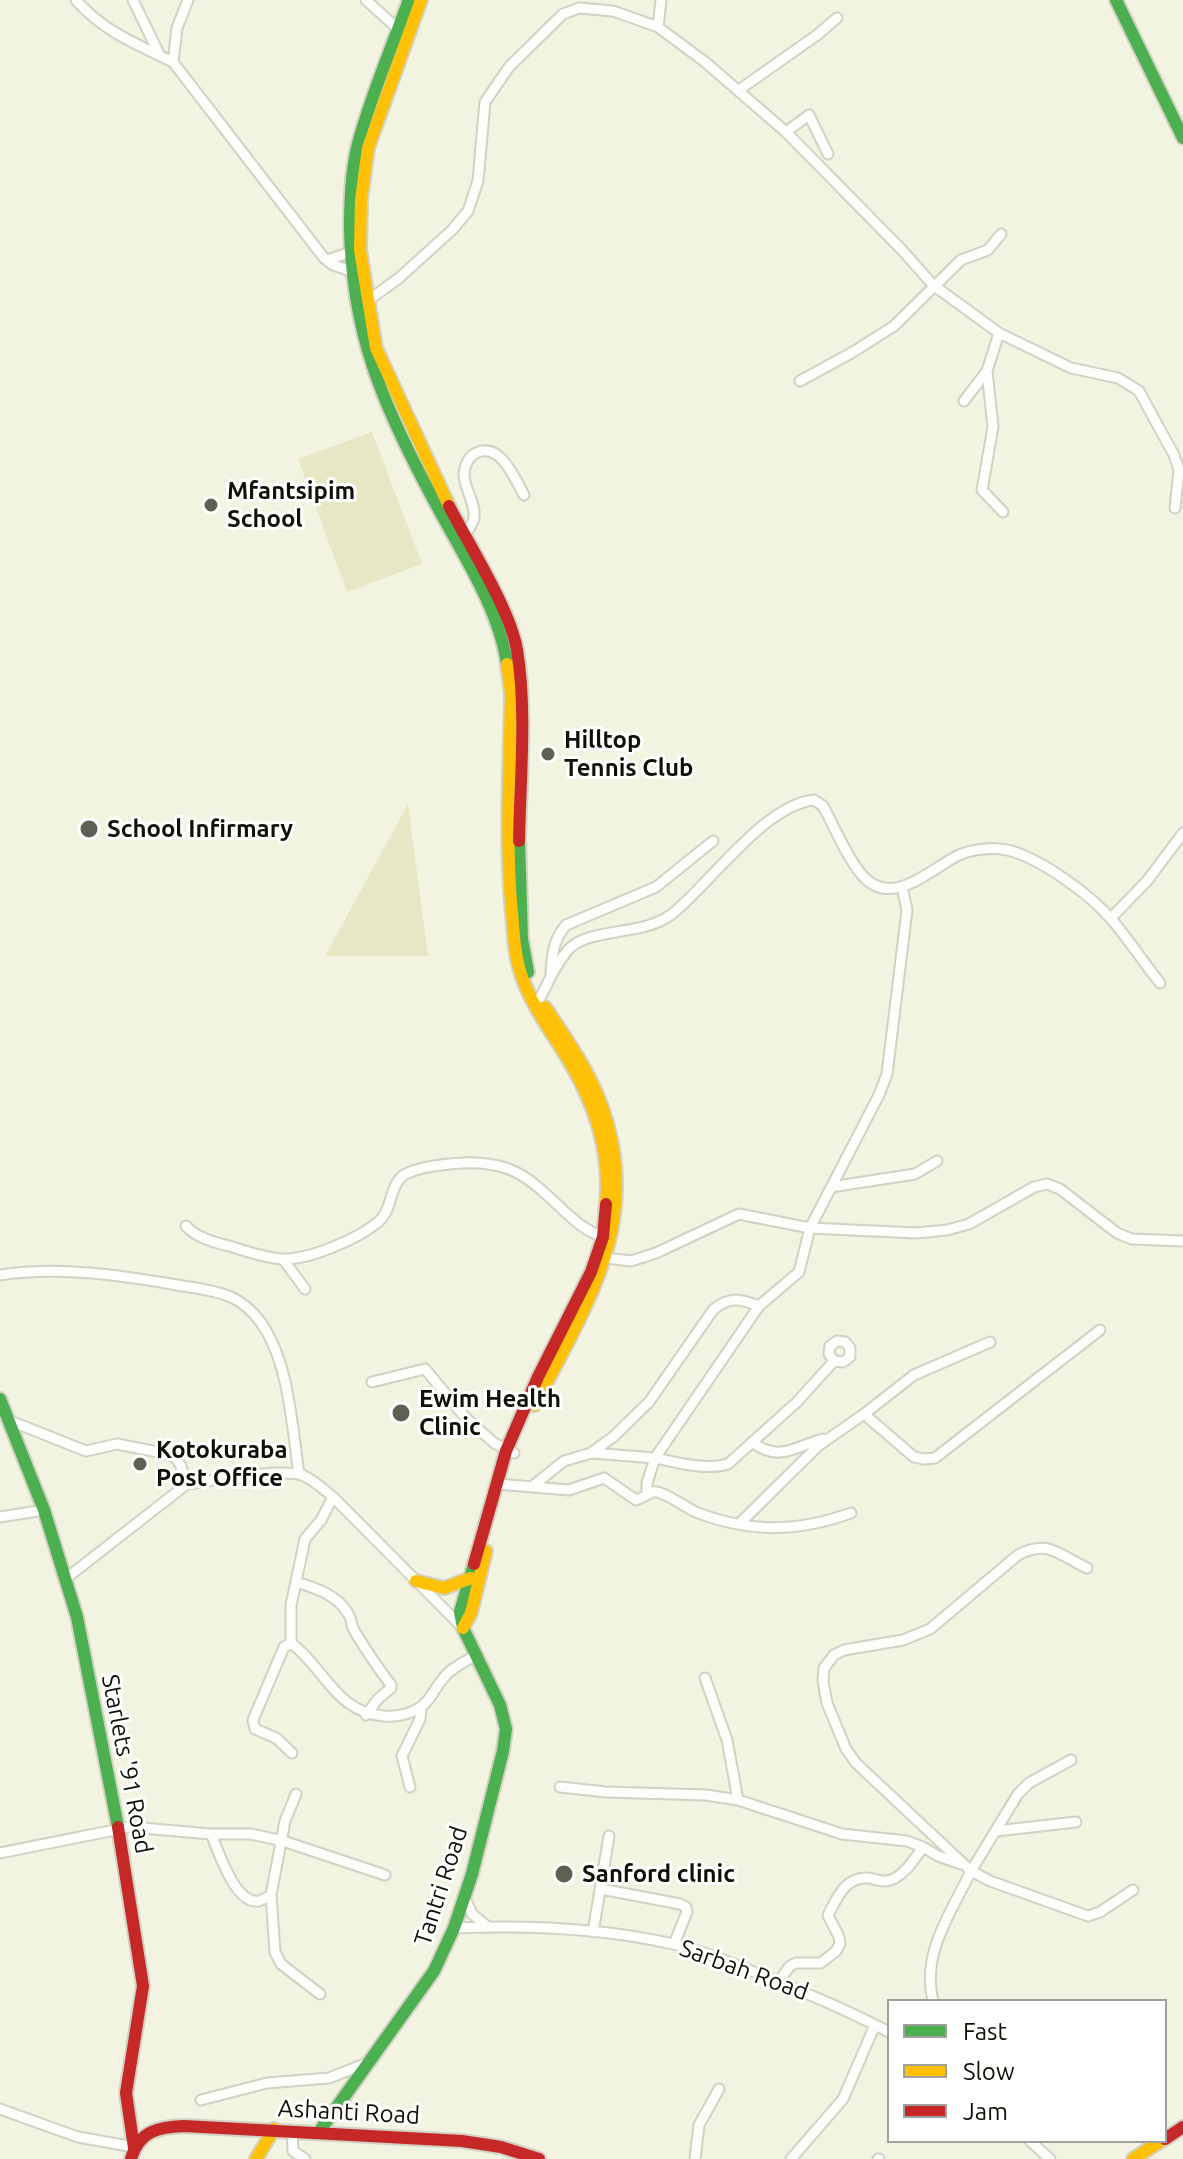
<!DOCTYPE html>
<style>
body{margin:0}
#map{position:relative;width:1183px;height:2159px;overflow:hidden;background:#f3f3e2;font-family:Ubuntu,sans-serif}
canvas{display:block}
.legend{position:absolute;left:887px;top:1999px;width:280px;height:144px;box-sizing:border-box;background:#fff;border:2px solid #9fa09b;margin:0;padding:10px 14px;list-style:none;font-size:24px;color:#101106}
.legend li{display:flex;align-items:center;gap:16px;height:40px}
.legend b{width:40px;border:2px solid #9fa09b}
</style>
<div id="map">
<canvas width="1183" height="2159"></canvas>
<ul class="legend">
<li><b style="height:10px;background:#4caf50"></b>Fast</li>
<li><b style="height:10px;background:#ffc107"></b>Slow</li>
<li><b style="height:10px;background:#c62828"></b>Jam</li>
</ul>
</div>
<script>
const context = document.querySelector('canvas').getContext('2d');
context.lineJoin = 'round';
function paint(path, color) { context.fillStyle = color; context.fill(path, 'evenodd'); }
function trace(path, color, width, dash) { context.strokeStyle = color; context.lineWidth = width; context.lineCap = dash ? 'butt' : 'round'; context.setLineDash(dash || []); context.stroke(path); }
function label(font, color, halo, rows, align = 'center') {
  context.font = font + ' Ubuntu,sans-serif'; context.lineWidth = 6; context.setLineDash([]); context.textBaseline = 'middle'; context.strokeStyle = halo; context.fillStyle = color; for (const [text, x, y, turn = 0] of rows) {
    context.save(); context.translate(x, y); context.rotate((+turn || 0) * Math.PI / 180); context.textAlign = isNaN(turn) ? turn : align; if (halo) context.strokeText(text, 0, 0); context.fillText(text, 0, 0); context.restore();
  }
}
paint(new Path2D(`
 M372 432 422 564 347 592 298 459Z
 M408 804 428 956H325Z`), '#e6e7c5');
const street = new Path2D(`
 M76 0C103 31 136 44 173 62
 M133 0 160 56
 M188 0 177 28 173 62 324 258 333 265 351 271
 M366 0 401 32
 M658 27 661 0
 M739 90 817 35 837 18
 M786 132 809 115 828 154
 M327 260 354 251
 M366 302 399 278 452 230 468 211 478 181 485 102 509 67 563 14 579 8 613 11 658 27 705 62 786 132 902 250 933 285 999 333 1071 368 1118 378 1139 391 1174 455 1179 470 1175 508
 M999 333 987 371 993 427 982 490 1003 512
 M800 381 853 352 894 326 961 260 988 250 1001 234
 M964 401 987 371
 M465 535C468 530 473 524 474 518 476 503 464 489 464 474 465 465 468 457 476 453 500 441 515 479 524 495
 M1111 918 1147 881 1183 833
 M551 974C552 955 553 940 566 925L656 887 713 841
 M535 1007C547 987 554 965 569 949 590 927 642 937 672 914 710 884 764 805 814 800L823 806C835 828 846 856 862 875 892 910 931 868 959 855 973 849 993 847 1007 850 1039 857 1091 895 1112 920 1129 940 1144 963 1160 983
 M831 1187 915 1174 937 1161
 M186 1226C197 1238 213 1242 229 1246 246 1251 265 1258 282 1259 309 1260 358 1239 378 1222 393 1210 389 1185 404 1175 419 1166 446 1164 463 1163 513 1161 529 1178 563 1210 576 1222 586 1231 603 1237
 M606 1258 631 1261 656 1253 739 1214 810 1228 916 1233 947 1230 969 1224 1034 1187 1047 1184 1060 1189 1117 1233 1132 1239 1183 1241
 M283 1259 305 1289
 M0 1275C58 1266 120 1275 177 1285 195 1288 214 1290 231 1297 242 1302 252 1311 259 1320 289 1359 292 1427 299 1474
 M372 1382 425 1369 465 1417 494 1443 514 1453
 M864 1414 914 1375 990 1342
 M8 1420 86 1451 117 1444 163 1453 175 1457 180 1464 187 1484C212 1481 281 1468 302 1475 314 1480 323 1489 333 1497L463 1628
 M752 1442C779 1463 796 1446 823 1439
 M591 1453 613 1437 649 1402 713 1310C729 1296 740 1299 759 1306
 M497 1484 569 1490 604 1478 636 1500C643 1498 647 1494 653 1492 663 1490 687 1509 698 1513 752 1533 798 1532 851 1513
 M534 1485 564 1461 591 1453 655 1458 759 1306 799 1272 810 1228 879 1095 887 1074 907 910 902 887
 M647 1495V1483L655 1458C677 1462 705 1471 728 1464L797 1402 834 1361 843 1362 850 1357V1348L845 1342 837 1341 830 1346 829 1354 834 1361
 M0 1517 44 1510
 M739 1524 818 1446 864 1414 914 1457 924 1459 935 1458 1100 1330
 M64 1580 187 1484
 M296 1582C316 1588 338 1595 349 1615 352 1620 351 1626 355 1632 366 1650 378 1668 391 1685V1688L378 1699 366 1715
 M291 1643C324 1667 336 1713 384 1716 396 1717 408 1715 419 1708 430 1702 434 1689 442 1680 450 1668 465 1662 476 1655
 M705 1678 727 1740 738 1800
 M292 1753 276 1738 255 1729 253 1720 284 1647 291 1643V1605L305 1539 321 1520 333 1497
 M1071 1760 1029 1783 1018 1794 971 1871 856 1763 846 1749 827 1703 823 1681 824 1668 834 1655 844 1650 903 1640 930 1629 1018 1555C1049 1539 1059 1555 1087 1568
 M410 1787 402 1756 420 1719 421 1708
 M560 1787 606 1792 706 1795 738 1800 842 1834 907 1841 923 1847 938 1856 961 1864
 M996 1831 1076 1822
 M211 1834C219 1852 235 1905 259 1901 260 1901 271 1895 271 1895L285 1821 296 1794
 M0 1853 130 1827 211 1834H251L283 1841 385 1875
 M601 1889 680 1904 686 1907 687 1912 674 1944
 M271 1895 275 1952 281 1964 320 1994
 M464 1896 472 1914 488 1927
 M454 1928C526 1925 603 1928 673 1944 701 1950 728 1962 754 1972 800 1990 845 2009 889 2032
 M593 1932 609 1836
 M778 1982 790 1966 796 1963H821L836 1951 840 1944 839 1937 828 1915C837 1898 845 1877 867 1878 873 1878 880 1882 886 1881 902 1880 915 1858 923 1847
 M933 2001C921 1953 951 1913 971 1871L990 1881 1088 1916 1100 1912 1133 1890
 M201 2100 267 2083 329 2078 367 2063
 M0 2109 78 2137 134 2147
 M292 2130 293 2151 305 2159
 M1030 2141 1050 2159
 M695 2159 699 2125 719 2089
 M791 2159 843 2099 875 2025
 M878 2159H879`);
const fast = new Path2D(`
 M409 0C392 47 371 95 358 144 351 170 350 201 350 228 352 332 382 403 430 493 457 545 499 606 507 664
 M1116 0 1183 138
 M519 841 522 939 528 972
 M0 1399 44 1510 77 1617 118 1827
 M319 2132 434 1971 454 1928 472 1874 503 1751 506 1729 500 1705 463 1628 460 1612 474 1564`);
const slow = new Path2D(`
 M421 0 368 148 361 200 360 250 376 348 449 506
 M507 664 511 693C510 766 505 840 512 913 514 933 514 954 521 974 531 1005 551 1031 568 1059 595 1104 611 1151 606 1204
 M535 1405C587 1303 645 1219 600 1102 587 1068 565 1037 545 1007
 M416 1581 444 1588 471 1578
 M463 1628 471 1613 486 1551
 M256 2159 274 2129
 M1133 2159 1161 2141`);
const jam = new Path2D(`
 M449 506C469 545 510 609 517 650 527 709 520 781 519 841
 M474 1564 506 1451 538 1377 591 1272 603 1237 606 1204
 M118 1827 143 1986 126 2093 134 2148
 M1165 2139 1183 2127
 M131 2159C139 2131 158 2127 184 2126L462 2141 501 2147 539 2159`);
trace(street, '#d1d1c4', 13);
trace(fast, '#d1d1c4', 16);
trace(slow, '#d1d1c4', 16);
trace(jam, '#d1d1c4', 16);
trace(street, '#fdfdfb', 9);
trace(fast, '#4caf50', 12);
trace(slow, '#ffc107', 12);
trace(jam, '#c62828', 12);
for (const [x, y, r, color] of [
 [211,505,8,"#5f6053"],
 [548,754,8,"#5f6053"],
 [89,829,10,"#5f6053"],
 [401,1413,10,"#5f6053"],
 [140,1464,8,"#5f6053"],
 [564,1874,10,"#5f6053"]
]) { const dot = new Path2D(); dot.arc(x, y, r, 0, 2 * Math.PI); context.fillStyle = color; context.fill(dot); trace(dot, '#fff', 3); }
label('bold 24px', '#101106', '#fff', [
 ["Mfantsipim",227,491],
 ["School",227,519],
 ["Hilltop",564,740],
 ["Tennis Club",564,768],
 ["School Infirmary",107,829],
 ["Ewim Health",419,1399],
 ["Clinic",419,1427],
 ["Kotokuraba",156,1450],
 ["Post Office",156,1478],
 ["Sanford clinic",582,1874]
], 'left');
label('24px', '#101106', '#fff', [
 ["Starlets '91 Road",127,1764,79],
 ["Tantri Road",441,1886,-72],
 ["Sarbah Road",744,1970,20],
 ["Ashanti Road",349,2112,3]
]);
</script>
